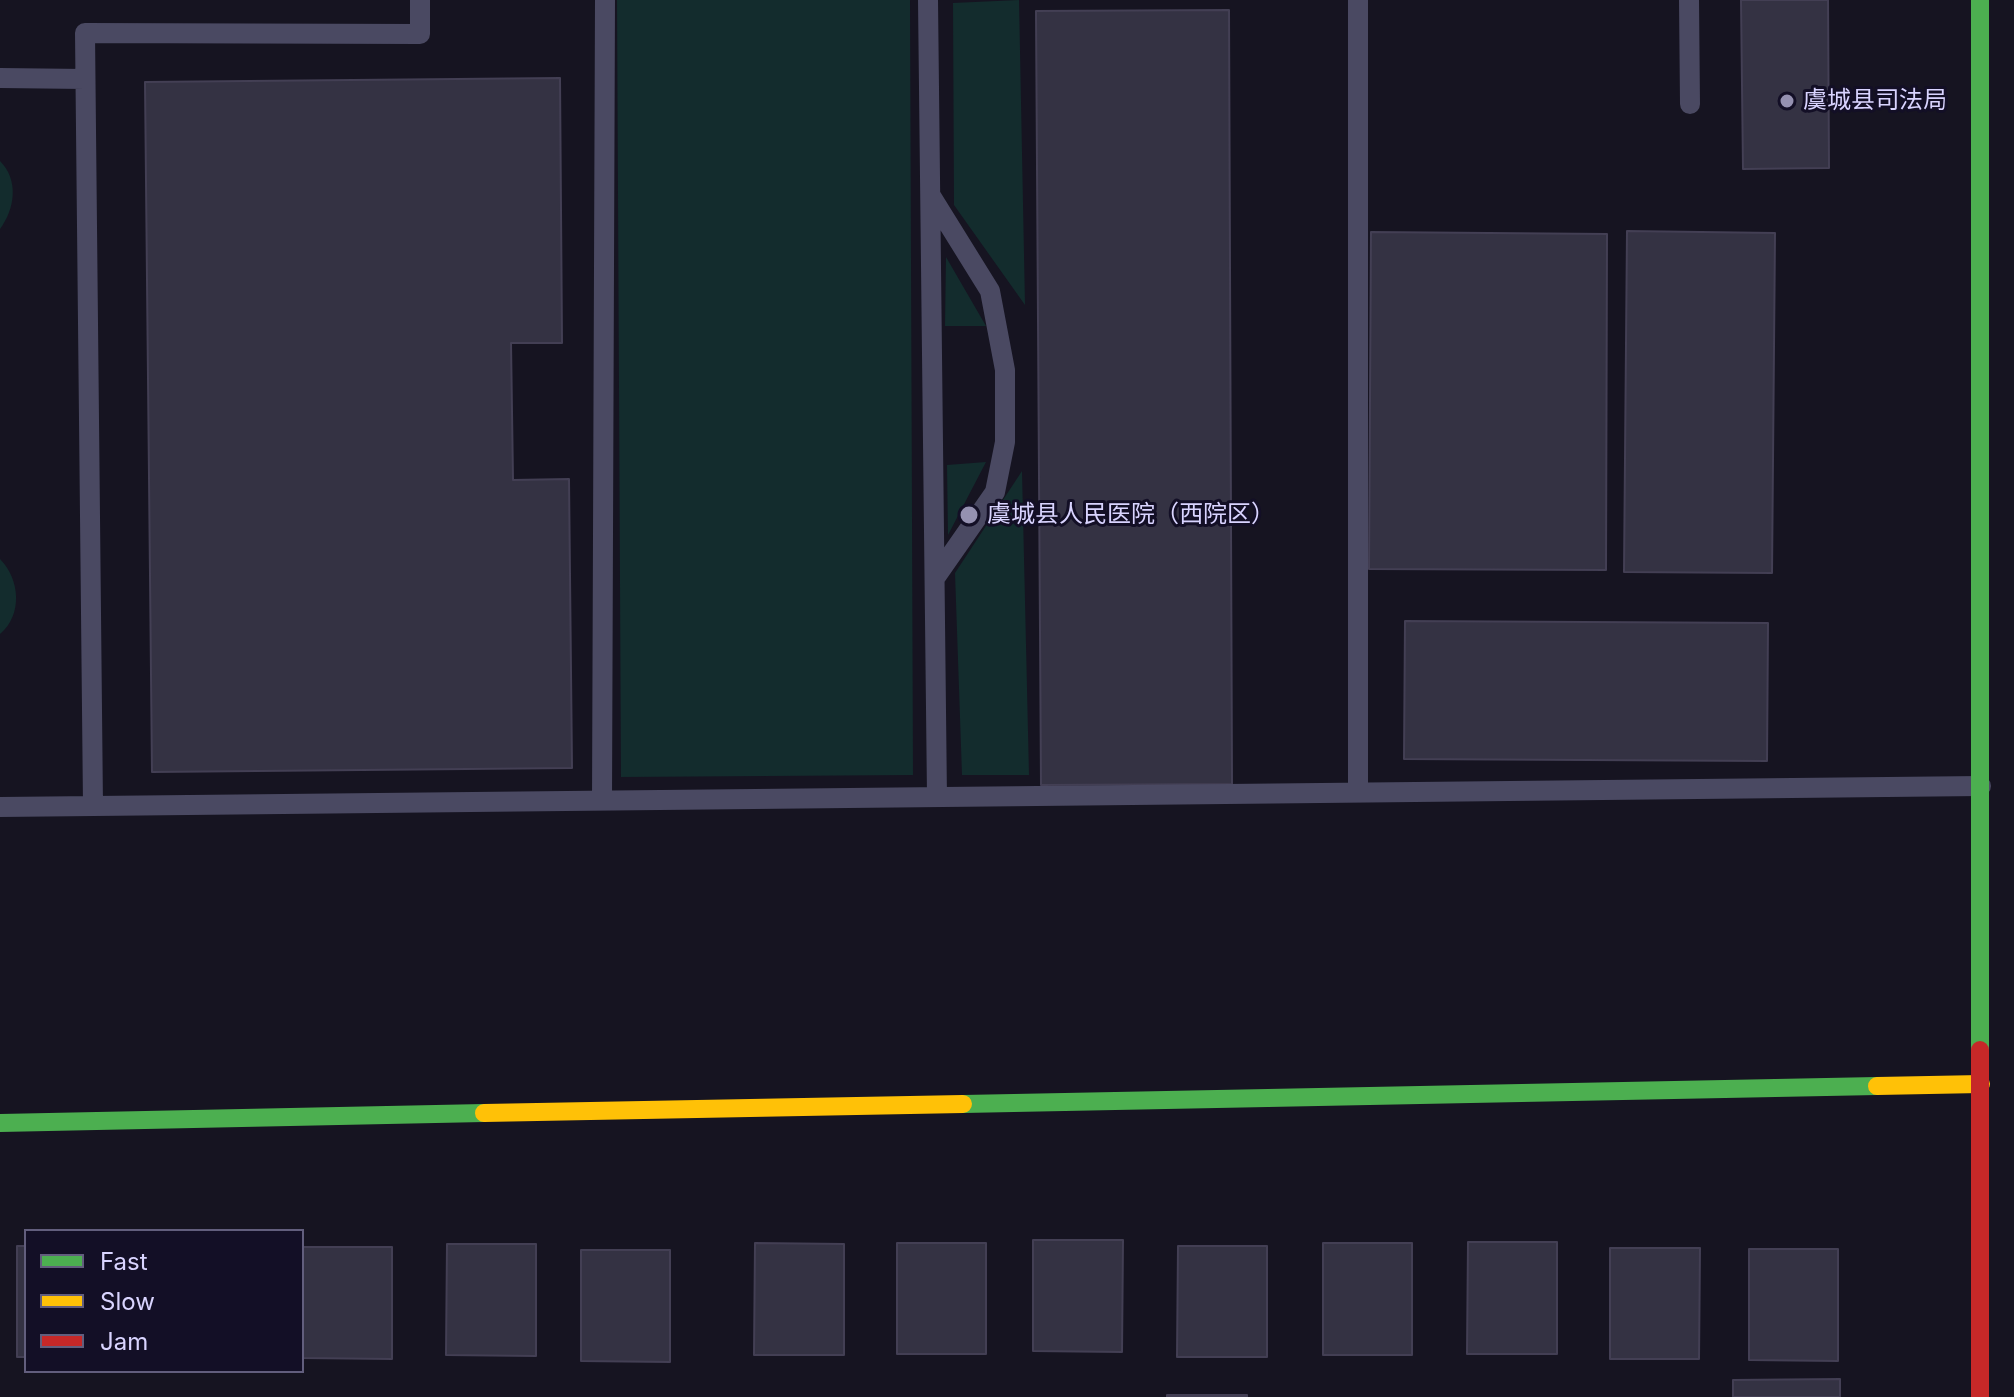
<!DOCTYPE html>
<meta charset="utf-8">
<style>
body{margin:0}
#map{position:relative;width:2014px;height:1397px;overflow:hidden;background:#161421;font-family:Inter,sans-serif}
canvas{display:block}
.legend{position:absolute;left:24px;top:1229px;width:280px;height:144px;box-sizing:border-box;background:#130f26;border:2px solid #625e7d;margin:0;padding:10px 14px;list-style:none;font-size:24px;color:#d9d4ff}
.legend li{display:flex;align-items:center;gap:16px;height:40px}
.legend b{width:40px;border:2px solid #625e7d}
</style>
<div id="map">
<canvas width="2014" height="1397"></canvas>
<ul class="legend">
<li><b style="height:10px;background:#4caf50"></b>Fast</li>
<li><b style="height:10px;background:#ffc107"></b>Slow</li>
<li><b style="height:10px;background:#c62828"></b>Jam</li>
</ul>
</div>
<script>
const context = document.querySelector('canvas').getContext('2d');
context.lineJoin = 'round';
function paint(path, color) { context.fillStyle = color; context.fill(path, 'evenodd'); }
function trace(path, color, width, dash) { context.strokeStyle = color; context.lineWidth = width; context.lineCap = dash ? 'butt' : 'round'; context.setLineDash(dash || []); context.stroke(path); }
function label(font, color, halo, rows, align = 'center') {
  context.font = font + ' Inter,"Noto Sans SC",sans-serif'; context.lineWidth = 6; context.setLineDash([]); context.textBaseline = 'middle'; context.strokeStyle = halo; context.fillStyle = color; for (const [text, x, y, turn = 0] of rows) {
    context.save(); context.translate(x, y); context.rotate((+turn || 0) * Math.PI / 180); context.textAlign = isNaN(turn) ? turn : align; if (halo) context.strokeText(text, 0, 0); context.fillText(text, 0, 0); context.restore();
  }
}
paint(new Path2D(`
 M617 0H910L913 775 621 777Z
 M1019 0 1025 305 954 205 953 3Z
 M0 161C19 180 15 209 0 229Z
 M946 257 986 326H945Z
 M986 462 948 535 947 465Z
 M1022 471 1029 775H962L955 573Z
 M0 559C20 579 23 615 0 634Z`), '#132c2d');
const building = new Path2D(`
 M1741 0H1828L1829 168 1743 169Z
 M1229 10 1232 784 1041 785 1036 11Z
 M560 78 562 343H511L513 480 569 479 572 768 152 772 145 82Z
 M1627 231 1775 233 1772 573 1624 572Z
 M1371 232 1607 234 1606 570 1369 569Z
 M1405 621 1768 623 1767 761 1404 759Z
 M1033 1240H1123L1122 1352 1033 1351Z
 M1468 1242H1557V1354H1467Z
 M755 1243 844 1244V1355H754Z
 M897 1243H986V1354H897Z
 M1323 1243H1412V1355H1323Z
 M447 1244H536V1356L446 1355Z
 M17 1246H26V1357H17Z
 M1178 1246H1267V1357H1177Z
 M303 1247H392V1359L302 1358Z
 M1610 1248H1700L1699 1359H1610Z
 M1749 1249H1838V1361L1749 1360Z
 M581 1250H670V1362L581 1361Z
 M1840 1379V1397H1733V1380Z
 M1167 1395H1247V1397H1167Z`);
paint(building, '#343243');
trace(building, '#433f54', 2);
trace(new Path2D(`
 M928 0 937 797
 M1689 0 1690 104
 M0 78 85 79
 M931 196 990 291 1005 370V442L995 492 935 578
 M1358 792V0
 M602 800 605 0
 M93 806 85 33 420 34V0
 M0 807 1981 786`), '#4a4962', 20);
trace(new Path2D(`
 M1980 0V1050
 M963 1104 1877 1086
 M0 1123 484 1113`), '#4caf50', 18);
trace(new Path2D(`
 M1877 1086 1981 1084
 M484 1113 963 1104`), '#ffc107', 18);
trace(new Path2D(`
 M1980 1050V1397`), '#c62828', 18);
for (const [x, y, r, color] of [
 [1787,101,8,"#9591b1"],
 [969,515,10,"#9591b1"]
]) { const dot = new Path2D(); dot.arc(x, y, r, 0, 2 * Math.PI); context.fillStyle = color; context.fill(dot); trace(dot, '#130f26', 3); }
label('24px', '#d9d4ff', '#130f26', [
 ["虞城县司法局",1803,101],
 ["虞城县人民医院（西院区）",987,515]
], 'left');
</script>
